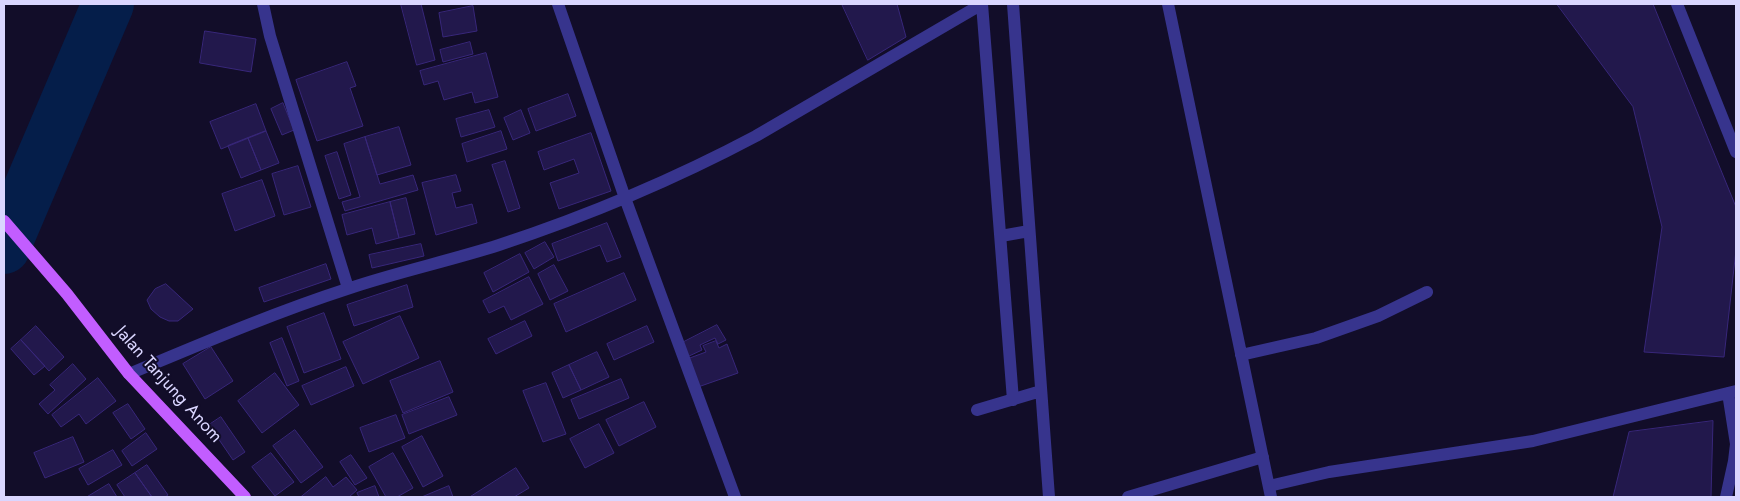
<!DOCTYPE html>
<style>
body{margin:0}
#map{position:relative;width:1740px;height:501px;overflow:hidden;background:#120d29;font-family:Jost,sans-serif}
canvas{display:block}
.frame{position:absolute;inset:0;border:5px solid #dad6ff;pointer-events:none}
</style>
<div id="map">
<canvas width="1740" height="501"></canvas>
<div class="frame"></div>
</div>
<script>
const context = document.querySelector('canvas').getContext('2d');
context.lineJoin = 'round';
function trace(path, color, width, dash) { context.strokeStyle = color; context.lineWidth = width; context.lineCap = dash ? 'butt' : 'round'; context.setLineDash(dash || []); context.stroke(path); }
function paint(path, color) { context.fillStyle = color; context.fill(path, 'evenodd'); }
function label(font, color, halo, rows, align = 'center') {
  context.font = font + ' Jost,sans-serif'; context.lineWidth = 4; context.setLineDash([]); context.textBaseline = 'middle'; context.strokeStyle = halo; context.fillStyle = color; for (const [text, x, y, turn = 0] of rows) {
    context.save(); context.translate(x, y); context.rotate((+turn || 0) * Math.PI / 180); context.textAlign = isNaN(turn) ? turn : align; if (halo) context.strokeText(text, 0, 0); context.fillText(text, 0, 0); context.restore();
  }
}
trace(new Path2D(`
 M4 248 108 4`), '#051e4a', 52);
const building = new Path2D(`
 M401 4H421L435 60 417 65Z
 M842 4H897L906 37 868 60Z
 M1557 4H1653L1736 207V250L1724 357 1644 352 1662 227 1633 107Z
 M473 6 477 31 443 37 439 13Z
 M205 31 256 39 251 72 200 63Z
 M470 42 473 54 443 62 440 50Z
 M486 53 498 97 475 103 472 92 444 100 438 81 424 85 420 71Z
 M347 62 356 86 350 88 363 126 317 141 296 80Z
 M568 94 576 116 536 131 528 109Z
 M283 103 294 130 282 135 271 109Z
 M256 104 266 131 221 149 210 122Z
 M489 110 495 127 461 137 456 119Z
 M521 110 530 133 513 140 504 118Z
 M399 127 411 165 377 175 365 137Z
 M266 131 279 163 261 170 248 138Z
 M501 131 507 149 467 162 462 144Z
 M591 133 611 191 559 209 550 183 579 173 574 159 544 170 538 152Z
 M365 137 380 184 413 175 418 190 345 211 342 202 360 197 344 144Z
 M248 138 261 170 241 178 228 146Z
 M337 152 351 195 339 199 325 156Z
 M505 161 520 208 508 212 492 165Z
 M298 166 311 207 284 215 272 174Z
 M456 175 461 191 452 193 456 208 472 204 477 223 436 235 422 183Z
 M262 180 275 216 235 231 222 194Z
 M406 198 415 234 399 238 390 202Z
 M390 202 399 238 376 244 372 228 347 235 342 215Z
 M607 223 621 257 607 262 600 245 558 261 552 244Z
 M545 242 554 257 534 269 525 253Z
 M421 244 424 256 372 268 369 255Z
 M520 254 529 272 493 292 484 273Z
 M326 264 331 279 264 302 259 288Z
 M554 265 568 291 550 300 538 274Z
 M624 273 636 300 566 332 554 304Z
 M529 277 543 304 511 320 504 306 489 313 483 301Z
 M166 284 193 309 178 321H169L160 317 151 309 147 300 155 289Z
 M407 285 413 307 354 326 347 305Z
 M324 313 341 359 304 373 287 327Z
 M400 316 419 358 363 384 343 342Z
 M525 321 532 336 496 354 488 339Z
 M717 325 726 340 718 344 715 338 700 345 702 350 687 357 680 344Z
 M36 326 64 357 49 371 21 340Z
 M647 326 654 342 614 360 607 344Z
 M282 338 299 381 287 386 270 343Z
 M21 340 45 366 34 375 11 349Z
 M716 341 719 348 727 344 738 373 698 387 687 359 706 352 703 346Z
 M211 347 233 381 205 399 183 364Z
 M597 352 609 377 581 390 569 365Z
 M440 361 453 392 403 413 390 381Z
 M73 364 86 379 48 414 39 404 55 390 50 385Z
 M569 365 581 390 563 398 552 373Z
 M346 367 354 386 311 405 302 386Z
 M275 373 299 405 262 433 238 401Z
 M98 378 116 401 86 424 79 414 61 427 52 415Z
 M621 379 629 398 579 419 571 400Z
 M546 383 566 434 543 442 523 391Z
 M449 397 457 415 409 434 402 415Z
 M644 402 656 427 619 446 606 420Z
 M128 404 145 429 131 439 113 413Z
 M396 415 405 438 369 452 360 428Z
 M221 417 245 452 233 460 209 425Z
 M1713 421 1711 497H1613L1629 432Z
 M599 424 614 453 585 468 570 439Z
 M295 430 323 467 301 483 273 446Z
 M146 433 157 449 132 466 122 451Z
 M422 436 443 476 423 487 402 447Z
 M73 437 84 462 45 478 34 453Z
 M113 450 122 465 88 485 79 469Z
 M271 453 294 482 275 496 252 467Z
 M393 453 413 488 397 497H386L369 467Z
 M351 455 367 478 355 485 340 462Z
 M147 465 168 495 165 497H152L135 473Z
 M516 468 529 488 514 497H470Z
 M135 473 152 497H125L117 485Z
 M326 477 333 487 346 477 357 490 349 497H301Z
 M109 484 117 497H87Z
 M375 486 379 497H359L357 493Z
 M449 486 453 497H422Z`);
paint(building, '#22184c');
trace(building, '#38277a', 1);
trace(new Path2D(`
 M263 4 270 36 348 288
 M558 4 625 198 735 497
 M982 4 1013 400
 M1013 4 1049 497
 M1168 4 1271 497
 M1677 4 1736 152
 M1001 236 1029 231
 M1241 355 1316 338 1378 316 1427 292
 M129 374C201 344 273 313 347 289 397 272 449 261 499 245 587 216 675 179 756 136L982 4
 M977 410 1041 391
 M1269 486 1329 472 1533 441 1736 391
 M1128 497 1263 457
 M1726 497 1734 461 1736 444 1728 393`), '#37348d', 12);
trace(new Path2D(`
 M4 221 67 294 129 374 245 497`), '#c25dff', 12);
label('18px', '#dad6ff', '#120d29', [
 ["Jalan Tanjung Anom",168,385,48]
]);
</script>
